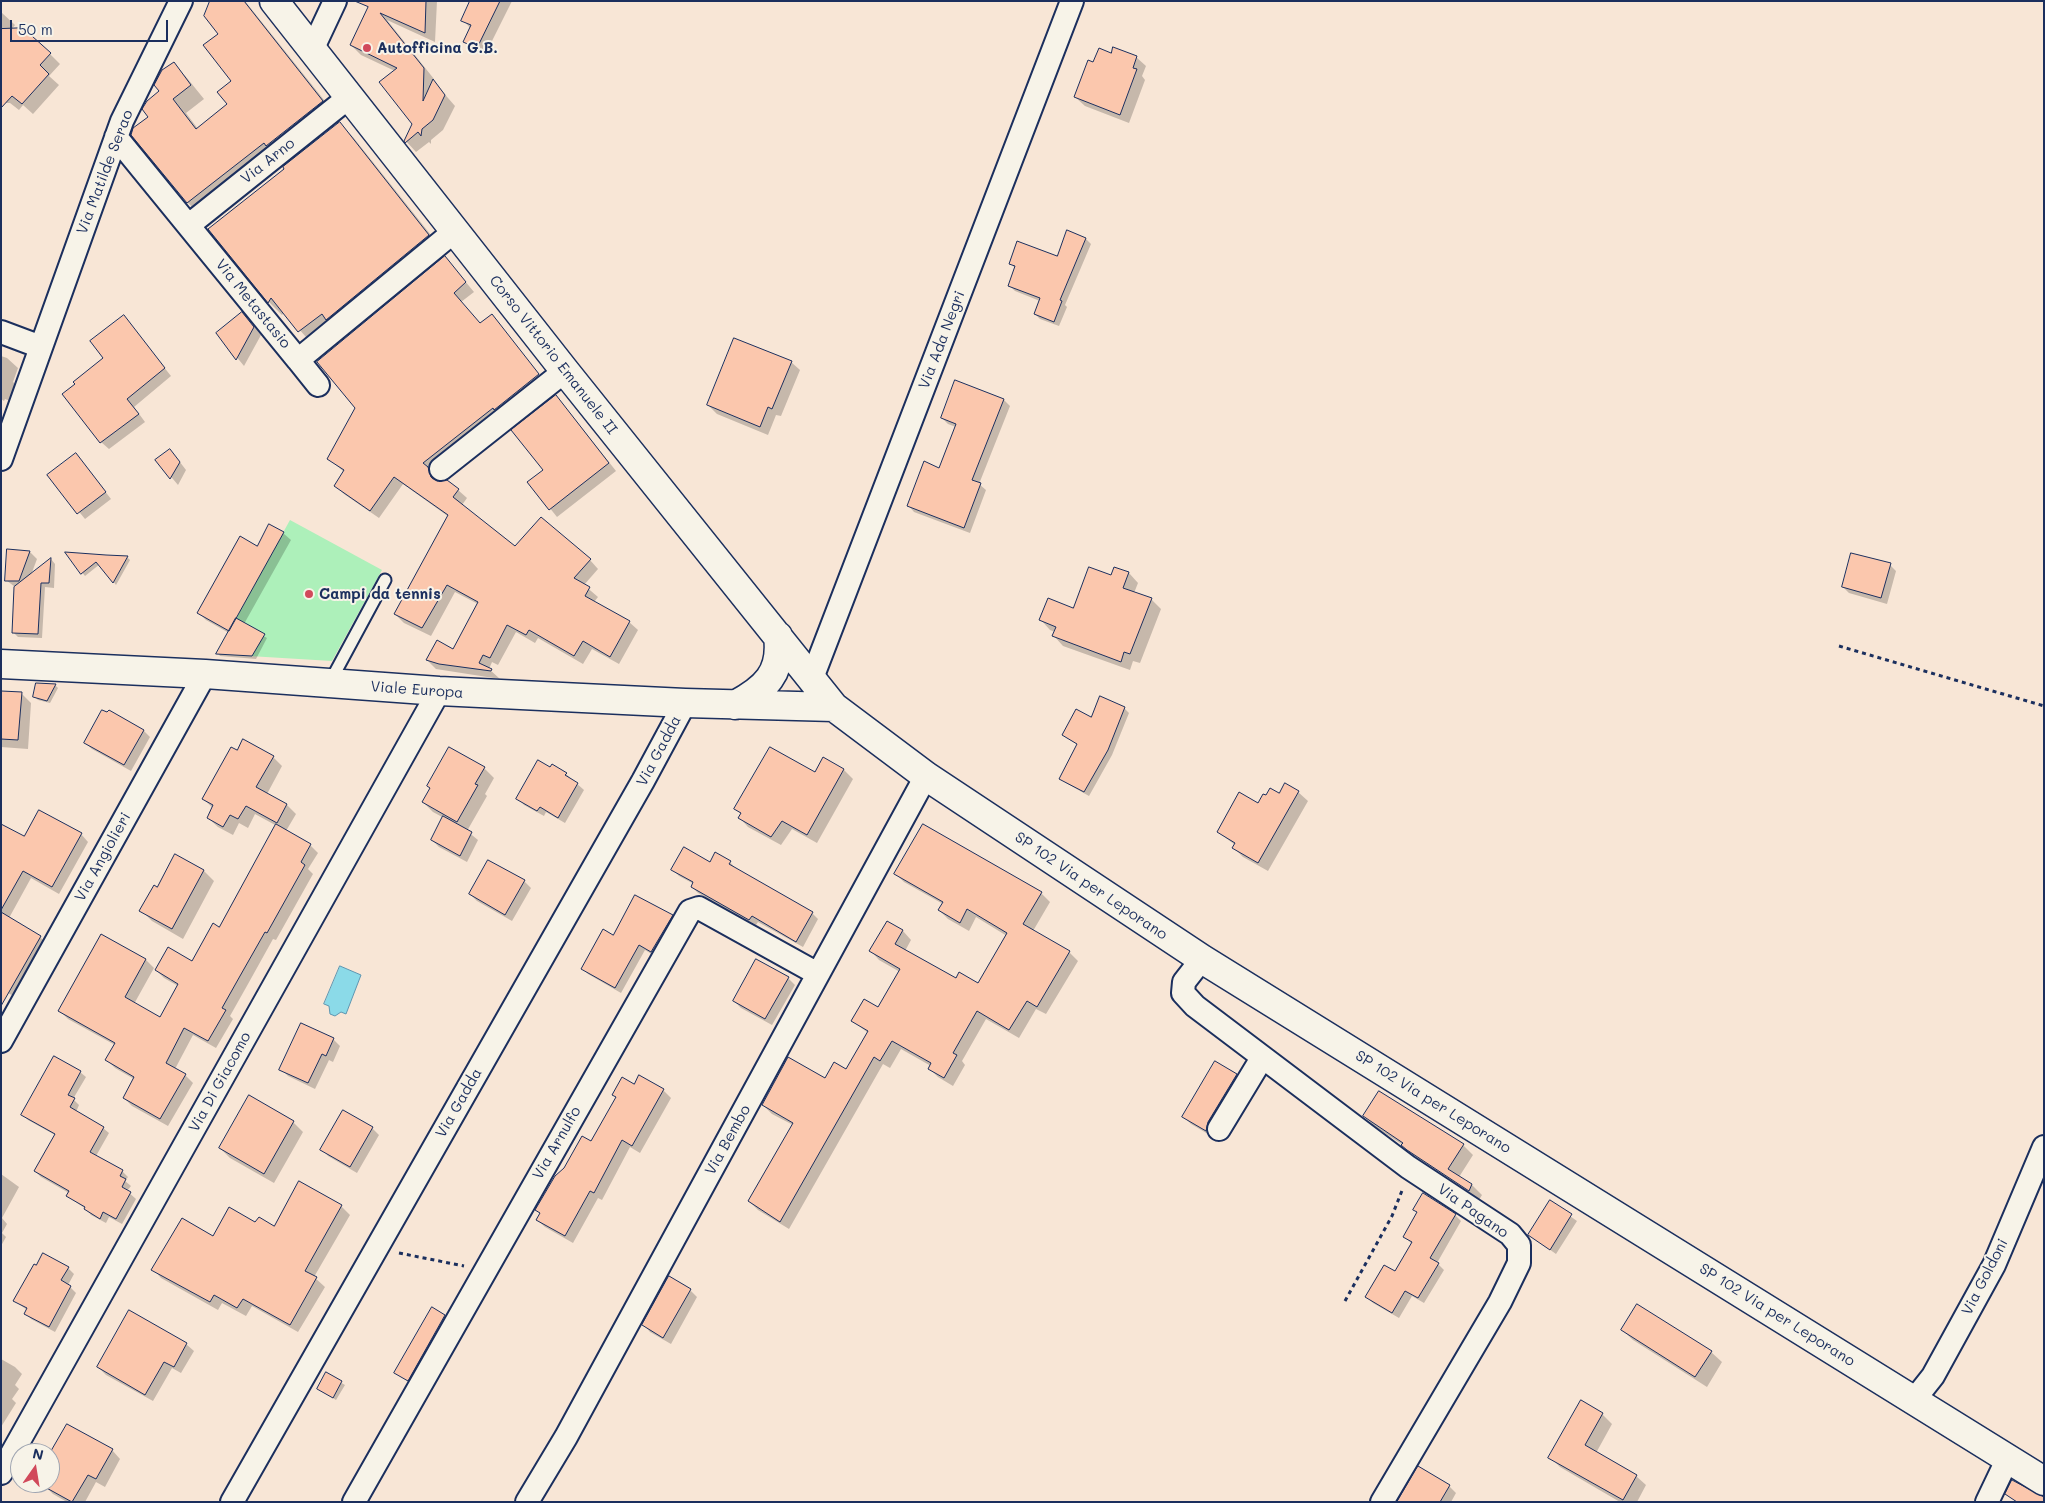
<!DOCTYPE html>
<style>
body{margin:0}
#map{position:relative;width:2045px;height:1503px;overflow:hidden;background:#f8e6d6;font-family:Mali,sans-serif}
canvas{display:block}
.frame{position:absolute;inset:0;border:2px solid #1b2f5e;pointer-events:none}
.north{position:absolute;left:10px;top:1443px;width:50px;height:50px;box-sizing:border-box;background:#f7f3e8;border:1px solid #9fa5b1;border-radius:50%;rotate:13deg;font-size:14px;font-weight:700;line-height:20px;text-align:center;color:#1b2f5e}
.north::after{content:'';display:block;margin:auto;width:18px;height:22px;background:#d1495b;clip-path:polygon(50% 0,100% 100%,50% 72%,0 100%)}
.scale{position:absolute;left:10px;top:20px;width:158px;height:22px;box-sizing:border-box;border:2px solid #1b2f5e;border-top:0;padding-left:6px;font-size:15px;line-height:18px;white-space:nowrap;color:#1b2f5e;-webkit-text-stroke:4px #f7f3e8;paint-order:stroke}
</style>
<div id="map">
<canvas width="2045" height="1503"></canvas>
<div class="frame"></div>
<div class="north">N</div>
<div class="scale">50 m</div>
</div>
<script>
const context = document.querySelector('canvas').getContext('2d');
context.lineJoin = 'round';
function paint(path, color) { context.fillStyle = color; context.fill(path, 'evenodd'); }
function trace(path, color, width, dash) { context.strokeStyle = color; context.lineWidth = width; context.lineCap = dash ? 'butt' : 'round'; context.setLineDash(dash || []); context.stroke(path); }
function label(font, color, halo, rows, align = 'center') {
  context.font = font + ' Mali,sans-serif'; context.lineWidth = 4; context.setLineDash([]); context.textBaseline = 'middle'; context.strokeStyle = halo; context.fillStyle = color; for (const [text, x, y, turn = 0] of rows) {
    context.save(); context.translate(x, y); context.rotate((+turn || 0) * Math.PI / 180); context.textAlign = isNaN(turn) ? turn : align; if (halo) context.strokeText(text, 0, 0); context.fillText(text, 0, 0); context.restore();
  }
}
paint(new Path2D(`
 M290 520 382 570 332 661 216 654Z`), '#adf0ba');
const water = new Path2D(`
 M340 966 361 975 346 1014 341 1012 335 1016 330 1014 329 1006 324 1004Z`);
paint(water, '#8bdae8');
trace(water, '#5e96b1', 1);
paint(new Path2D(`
 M211 1H245L336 115 202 216 188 203 132 134 150 117 174 64 187 78 204 99 186 113 198 129 228 105 233 81Z
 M372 1H437L435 42 387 20 434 79V82L455 106 443 130 431 140V144L429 142 416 152 405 140 413 124 395 71 361 55 351 45Z
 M472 1H512L485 55 472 49 465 41 471 29 463 20Z
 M1 12 15 25 11 30 50 54 60 64 49 76 59 85 33 114 23 105 19 110 10 103H5L1 99Z
 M1112 55 1136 57 1146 66 1142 76 1145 80 1129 123 1085 106 1075 97 1094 64Z
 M339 123 353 137 442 249 313 345 284 312 282 315 269 302 210 229 286 170Z
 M1086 239 1091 244 1065 305 1067 307 1059 326 1040 319 1035 314 1040 301 1015 291 1009 285 1016 269 1010 263 1058 257Z
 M445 257 474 292 461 302 481 324 492 316 547 384 437 476 438 482 458 490 467 498 462 505 515 548 590 560 598 569 584 585 598 597 594 602 629 622 638 630 619 664 592 649 583 664 538 638 535 643 516 632 498 665 492 662 489 669 500 679 436 669 427 660 454 650 478 604 455 592 431 636 404 623 395 614 449 517 403 484 379 518 344 494 336 486 344 472 328 458Z
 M124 317 171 376 134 407 145 422 109 449 101 442 104 359Z
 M249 321 261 335 244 366 217 333Z
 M1 356 7 358 18 368 13 382 18 387 13 402 5 399 4 401 1 399Z
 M791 362 800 370 781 416 776 415 768 435 717 414 708 405Z
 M1004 400 1010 406 979 484 986 490 970 533 914 512 908 505 940 469 956 427 948 424 942 418Z
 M563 404 616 471 557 517 529 482 545 470Z
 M76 454 111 499 85 519 49 475Z
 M176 457 186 470 178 485 157 460Z
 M283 533 291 540 244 624 267 638 256 659 220 656 218 653 229 633 206 620 199 613 258 548Z
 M8 551 30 552 37 559 31 575 51 559 55 564 54 588 45 587 42 638 18 637 13 632 15 587 6 580Z
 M67 554 127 557 130 560 116 585 100 564 85 576Z
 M1890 565 1896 571 1887 604 1849 593 1843 587Z
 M1115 568 1129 573 1138 583 1134 593 1151 599 1161 609 1140 663 1133 661 1130 670 1063 646 1054 636 1055 632 1050 630 1041 620 1074 610 1111 577Z
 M55 685 58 688 50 703 38 700 35 697Z
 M1 692 21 693 31 703 28 749 1 747Z
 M1124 708 1129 713 1112 755 1089 796 1066 783 1061 778 1078 745 1063 735Z
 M108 714 144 731 150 737 131 771 92 749 85 743Z
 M238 752 273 757 282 766 267 794 287 805 296 814 286 831 310 845 318 853 308 869 313 874 276 940 273 939 248 984 230 1016 233 1019 216 1048 193 1035 175 1069 185 1075 193 1083 168 1126 132 1106 124 1098 134 1079 115 1068 107 1060 115 1045 68 1019 60 1011 102 935 146 960 154 968 134 1004 160 1019 178 986 164 978 156 970 192 962 220 929 277 826 255 814 248 828 239 823 233 835 218 827 208 818 213 808 203 799Z
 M823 759 844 770 853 779 817 843 792 829 781 845 748 827 739 817 741 814 736 809 815 773Z
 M484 768 494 778 485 794 487 796 467 831 478 840 467 862 439 847 432 840 444 818 433 812 423 802 431 788Z
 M551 768 566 774 584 790 565 823 546 812 544 816 524 805 518 798Z
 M1298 792 1308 801 1268 871 1243 857 1234 848 1235 845 1218 832 1258 804 1279 795Z
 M1 825 24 838 81 834 88 842 59 894 31 878 9 918 40 937 47 944 17 998 1 989Z
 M176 855 204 871 214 881 183 939 152 921 141 910 157 888Z
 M730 862 736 869 812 913 818 919 803 947 758 922 756 925 698 893 692 887 694 884 679 876 673 870Z
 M895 873 1041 893 1050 902 1033 931 1069 952 1078 961 1046 1014 1036 1009 1019 1038 986 1019 962 1061 965 1065 953 1086 938 1077 929 1068 931 1066 901 1049 890 1068 883 1064 789 1229 758 1210 749 1201 793 1125 772 1114 763 1105 847 1071 868 1033 853 1021 879 1009 900 972 879 960 871 951 887 922 903 931 911 940 905 951 956 980 978 985 1007 936 976 917 969 931 948 919 939 910 943 904 904 882Z
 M524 881 531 888 512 921 477 901 470 894Z
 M672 916 678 922 658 958 645 950 621 993 588 974 582 968 613 937Z
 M788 978 795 985 772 1025 741 1008 734 1001Z
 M302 1025 333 1039 340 1046 333 1062 329 1060 315 1089 288 1076 281 1069Z
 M80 1072 86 1077 73 1099 79 1105 76 1112 103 1128 109 1133 96 1156 122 1171 128 1177 125 1181 131 1186 127 1191 136 1199 122 1224 109 1217 106 1223 91 1215 86 1209 67 1196 69 1193 41 1177 35 1171 55 1135 28 1120 23 1114Z
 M1236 1075 1243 1082 1213 1137 1191 1124 1184 1117Z
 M634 1086 663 1090 671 1098 640 1153 630 1147 602 1200 598 1198 573 1243 545 1227 537 1220 540 1214 537 1210 592 1143 617 1098Z
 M1364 1116 1463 1145 1473 1155 1459 1177 1472 1185 1482 1195 1479 1200 1418 1159 1403 1145 1374 1126Z
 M293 1122 303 1132 274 1183 230 1158 220 1148Z
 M372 1128 379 1135 357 1173 328 1156 322 1149Z
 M1 1174 19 1187 2 1218 7 1224 2 1233 6 1237 1 1246Z
 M300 1182 341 1206 350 1215 314 1277 325 1287 298 1332 252 1306 246 1316 222 1303 218 1310 161 1278 153 1269 214 1238 256 1224 275 1227Z
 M1550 1202 1577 1221 1556 1254 1529 1235Z
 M1455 1215 1461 1221 1437 1263 1444 1270 1424 1303 1412 1296 1399 1318 1373 1303 1367 1297 1395 1272 1412 1244 1405 1237Z
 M68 1268 74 1274 68 1285 76 1293 55 1332 31 1319 26 1313 27 1310 15 1301Z
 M669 1278 690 1290 697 1297 671 1344 650 1332 644 1325Z
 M432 1309 450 1321 414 1385 396 1373Z
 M1622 1330 1711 1352 1722 1362 1707 1387 1633 1340Z
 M186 1344 194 1351 181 1373 172 1368 153 1401 106 1375 98 1367Z
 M1 1359 15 1367 22 1374 15 1385 19 1389 12 1399 16 1403 1 1427Z
 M326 1374 345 1385 336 1400 318 1389Z
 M1602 1414 1612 1424 1596 1453 1636 1476 1646 1485 1637 1502H1620L1560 1467 1550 1457Z
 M112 1450 120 1459 105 1487 96 1482 85 1502H67L53 1494 44 1485 45 1483H50V1475L56 1463 50 1456Z
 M1449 1486 1456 1493 1451 1502H1402Z`), '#0003');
const building = new Path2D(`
 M210 1H244L323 101 266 146 264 143 187 203 131 135 133 128 148 117 142 109 147 101 159 91 154 85 162 70 174 62 191 85 173 99 196 129 227 104 217 92 231 81 203 45 218 34 204 16Z
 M355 1H426L425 33 380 13 424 68 423 101 433 79 445 95 433 120 422 129 421 136 418 132 405 143 404 141 412 124 379 82 397 68 350 45 368 7Z
 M470 1H500L477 48 463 42 471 25 461 21Z
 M23 28 51 53 40 65 49 74 22 104 12 96 1 108V29Z
 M1113 47 1137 56 1133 68 1137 69 1120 115 1074 97 1088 60 1093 62 1099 48 1111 53Z
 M340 122 429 235 326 320 322 314 298 332 271 298 268 303 208 229 284 169 283 167Z
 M1067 230 1086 238 1060 300 1062 301 1054 322 1034 314 1040 298 1008 286 1015 266 1009 264 1017 241 1057 256Z
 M445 256 466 282 454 293 480 323 492 314 539 374 494 410 493 408 423 463 428 467 431 477 437 481 447 480 459 489 453 497 515 546 541 517 591 559 574 578 590 587 585 596 630 621 610 657 583 641 574 656 529 630 526 635 507 625 490 658 483 655 479 663 492 669 491 671 439 664 426 660 437 640 453 649 478 602 447 585 422 628 394 614 448 515 394 477 370 511 334 486 344 470 327 459 355 408 317 362Z
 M242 312 254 327 236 360 216 333Z
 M124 315 165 368 127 399 139 414 100 443 62 394 75 384 73 382 103 358 90 341Z
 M734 338 792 361 772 409 768 407 760 427 707 405Z
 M955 380 1004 399 972 480 981 483 964 528 907 506 924 461 939 468 956 424 941 418Z
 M556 395 609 463 549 510 527 482 543 470 511 430Z
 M170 449 180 462 170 479 155 460Z
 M76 453 106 492 77 514 47 475Z
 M269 524 284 532 229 631 197 613 240 536 257 546Z
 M7 549 30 551 19 581H5Z
 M65 552 106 555 128 556 113 583 96 562 81 574Z
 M1851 553 1891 563 1881 598 1842 587Z
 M51 558 49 583H41L38 634 12 633 14 587Z
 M1089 567 1111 575 1114 567 1129 572 1123 588 1152 598 1130 654 1124 652 1121 662 1052 636 1056 627 1039 620 1048 598 1073 608Z
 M236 618 265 634 252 656 216 654Z
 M36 683 56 684 47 701 33 697Z
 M1 691 22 692 18 740 1 739Z
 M1100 696 1125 707 1108 750 1084 792 1059 779 1077 744 1062 735 1076 709 1091 717Z
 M102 710 107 712 109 710 144 730 124 765 84 743Z
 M243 739 274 756 256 787 287 804 277 823 246 806 238 819 230 815 223 827 207 818 213 805 202 799 231 747 237 750Z
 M449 747 485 767 475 784 478 785 457 822 422 802 430 788 427 786Z
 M770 747 815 772 823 757 844 769 807 835 782 821 771 837 738 818 741 813 734 809Z
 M538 760 550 767 552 764 567 773 565 775 578 783 558 818 540 807 537 811 516 799Z
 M1285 783 1299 791 1258 863 1232 848 1235 843 1217 832 1239 792 1258 803 1263 794 1266 795 1270 788 1279 793Z
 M39 810 82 833 52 887 23 871 1 910V824L24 836Z
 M443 816 472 832 460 856 431 840Z
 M276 824 311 844 301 862 305 865 267 933 265 932 240 976 222 1008 226 1010 208 1041 184 1028 166 1063 186 1074 160 1119 123 1098 134 1077 105 1060 115 1043 58 1011 101 934 146 959 125 997 160 1017 178 984 155 970 168 947 192 961 213 923 219 927Z
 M923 824 1042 892 1023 924 1070 951 1037 1007 1027 1001 1009 1030 977 1011 953 1053 957 1055 944 1078 928 1069 931 1063 892 1041 880 1061 874 1057 780 1222 748 1201 793 1123 762 1105 788 1057 825 1078 834 1062 846 1069 868 1031 851 1021 864 999 878 1007 900 969 869 951 887 921 903 930 895 944 956 978 959 972 978 983 1007 933 967 909 960 923 938 910 943 902 894 874Z
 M684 847 710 862 715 852 731 861 729 864 813 912 796 942 752 916 749 920 691 887 693 882 671 870Z
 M175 854 204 870 172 929 139 911 154 885 157 887Z
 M488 860 525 880 505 915 469 894Z
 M635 895 673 915 651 952 639 945 615 988 581 969 603 929 613 935Z
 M1 912 41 936 1 1006Z
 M756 959 789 977 765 1019 733 1001Z
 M301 1023 334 1038 326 1056 322 1054 308 1083 279 1070Z
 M54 1056 81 1071 68 1095 75 1098 70 1107 104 1127 90 1152 123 1170 120 1176 126 1179 122 1187 131 1192 116 1219 103 1212 100 1219 84 1209 85 1207 66 1196 69 1191 34 1171 55 1134 21 1115Z
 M1215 1061 1237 1074 1208 1122 1206 1131 1182 1117Z
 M639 1075 664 1089 632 1146 622 1140 594 1193 590 1191 565 1236 536 1220 540 1213 535 1210 555 1176 564 1168 582 1136 591 1141 616 1097 612 1095 622 1077 634 1084Z
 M1379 1091 1464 1144 1448 1169 1472 1184 1469 1191 1407 1150 1401 1145 1403 1143 1363 1116Z
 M249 1095 294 1121 264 1174 219 1148Z
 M343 1110 373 1127 350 1167 320 1150Z
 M299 1181 342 1205 305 1271 317 1277 290 1325 243 1299 237 1308 214 1295 210 1302 151 1270 182 1218 213 1236 229 1207 255 1222 259 1217 274 1226Z
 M1423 1193 1456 1214 1430 1258 1439 1263 1418 1298 1405 1291 1392 1313 1365 1297 1384 1265 1395 1271 1412 1242 1403 1237 1417 1212 1413 1210Z
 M1550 1200 1572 1214 1550 1250 1528 1235Z
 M43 1253 69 1267 61 1280 71 1286 49 1327 24 1314 27 1308 13 1301 34 1264 36 1265Z
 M669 1276 691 1289 663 1338 642 1325Z
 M1637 1304 1712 1351 1695 1377 1621 1330Z
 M432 1307 445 1315 408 1381 394 1373Z
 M129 1310 187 1343 174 1367 164 1362 145 1395 97 1367Z
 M326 1372 342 1381 333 1398 317 1389Z
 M1581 1400 1603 1413 1585 1445 1637 1475 1623 1500 1548 1458Z
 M67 1424 113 1449 96 1479 88 1475 72 1502 43 1486 44 1483H50V1472L56 1461 50 1457V1453Z
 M1418 1466 1450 1485 1440 1502H1397Z
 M2012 1480 2044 1497V1502H2017L2005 1494Z`);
paint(building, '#fbc7ad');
trace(building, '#1b2f5e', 1);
const lane = new Path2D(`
 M330 682 385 580`);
const street = new Path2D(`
 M312 50 335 1
 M116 137 298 360 456 230
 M189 225 348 98
 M1 332 41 347
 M298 360 318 385
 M1 459 122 121 181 1
 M441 469 565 371
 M812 678 1072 1
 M1202 959 1184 982 1183 993 1195 1006 1408 1167 1510 1234 1519 1245V1263L1500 1302 1382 1502
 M1 1041 205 674
 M1219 1129 1262 1058
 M1914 1400 1933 1376 1994 1265 2044 1147
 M1 1473 439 691
 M232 1502 643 781 685 703
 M354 1502 690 911 699 908 818 974
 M527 1502 566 1437 926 776
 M1987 1502 2008 1458`);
const secondary = new Path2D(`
 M274 1 565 371 834 707 926 776 1202 959 2044 1481
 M1 664 205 674 439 691 685 703 834 707
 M735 705C765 689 783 673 778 636`);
trace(lane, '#1b2f5e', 15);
trace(street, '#1b2f5e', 26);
trace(secondary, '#1b2f5e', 31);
trace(new Path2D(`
 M1839 646 2044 706
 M399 1253 464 1266
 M1345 1301 1392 1216 1403 1188`), '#1b2f5e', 3, [4, 4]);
trace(lane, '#f7f3e8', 11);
trace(street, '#f7f3e8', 22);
trace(secondary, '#f7f3e8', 28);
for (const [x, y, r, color] of [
 [367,48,5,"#d1495b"],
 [309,594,5,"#d1495b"]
]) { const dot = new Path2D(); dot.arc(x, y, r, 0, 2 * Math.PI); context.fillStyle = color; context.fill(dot); trace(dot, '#f7f3e8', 2); }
label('bold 15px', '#1b2f5e', '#f7f3e8', [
 ["Autofficina G.B.",377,48],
 ["Campi da tennis",319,594]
], 'left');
label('15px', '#1b2f5e', '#f7f3e8', [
 ["Via Arno",268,161,-38],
 ["Via Matilde Serao",105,172,-69],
 ["Via Metastasio",253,304,51],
 ["Via Ada Negri",942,340,-69],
 ["Corso Vittorio Emanuele II",553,355,52],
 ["Viale Europa",417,690,4],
 ["Via Gadda",659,751,-62],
 ["Via Angiolieri",103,857,-61],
 ["SP 102 Via per Leporano",1091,886,34],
 ["Via Di Giacomo",220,1082,-61],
 ["SP 102 Via per Leporano",1433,1102,32],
 ["Via Gadda",459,1103,-60],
 ["Via Bembo",728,1140,-61],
 ["Via Arnulfo",557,1143,-60],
 ["Via Pagano",1473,1211,35],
 ["Via Goldoni",1985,1277,-63],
 ["SP 102 Via per Leporano",1777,1315,32]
]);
</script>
